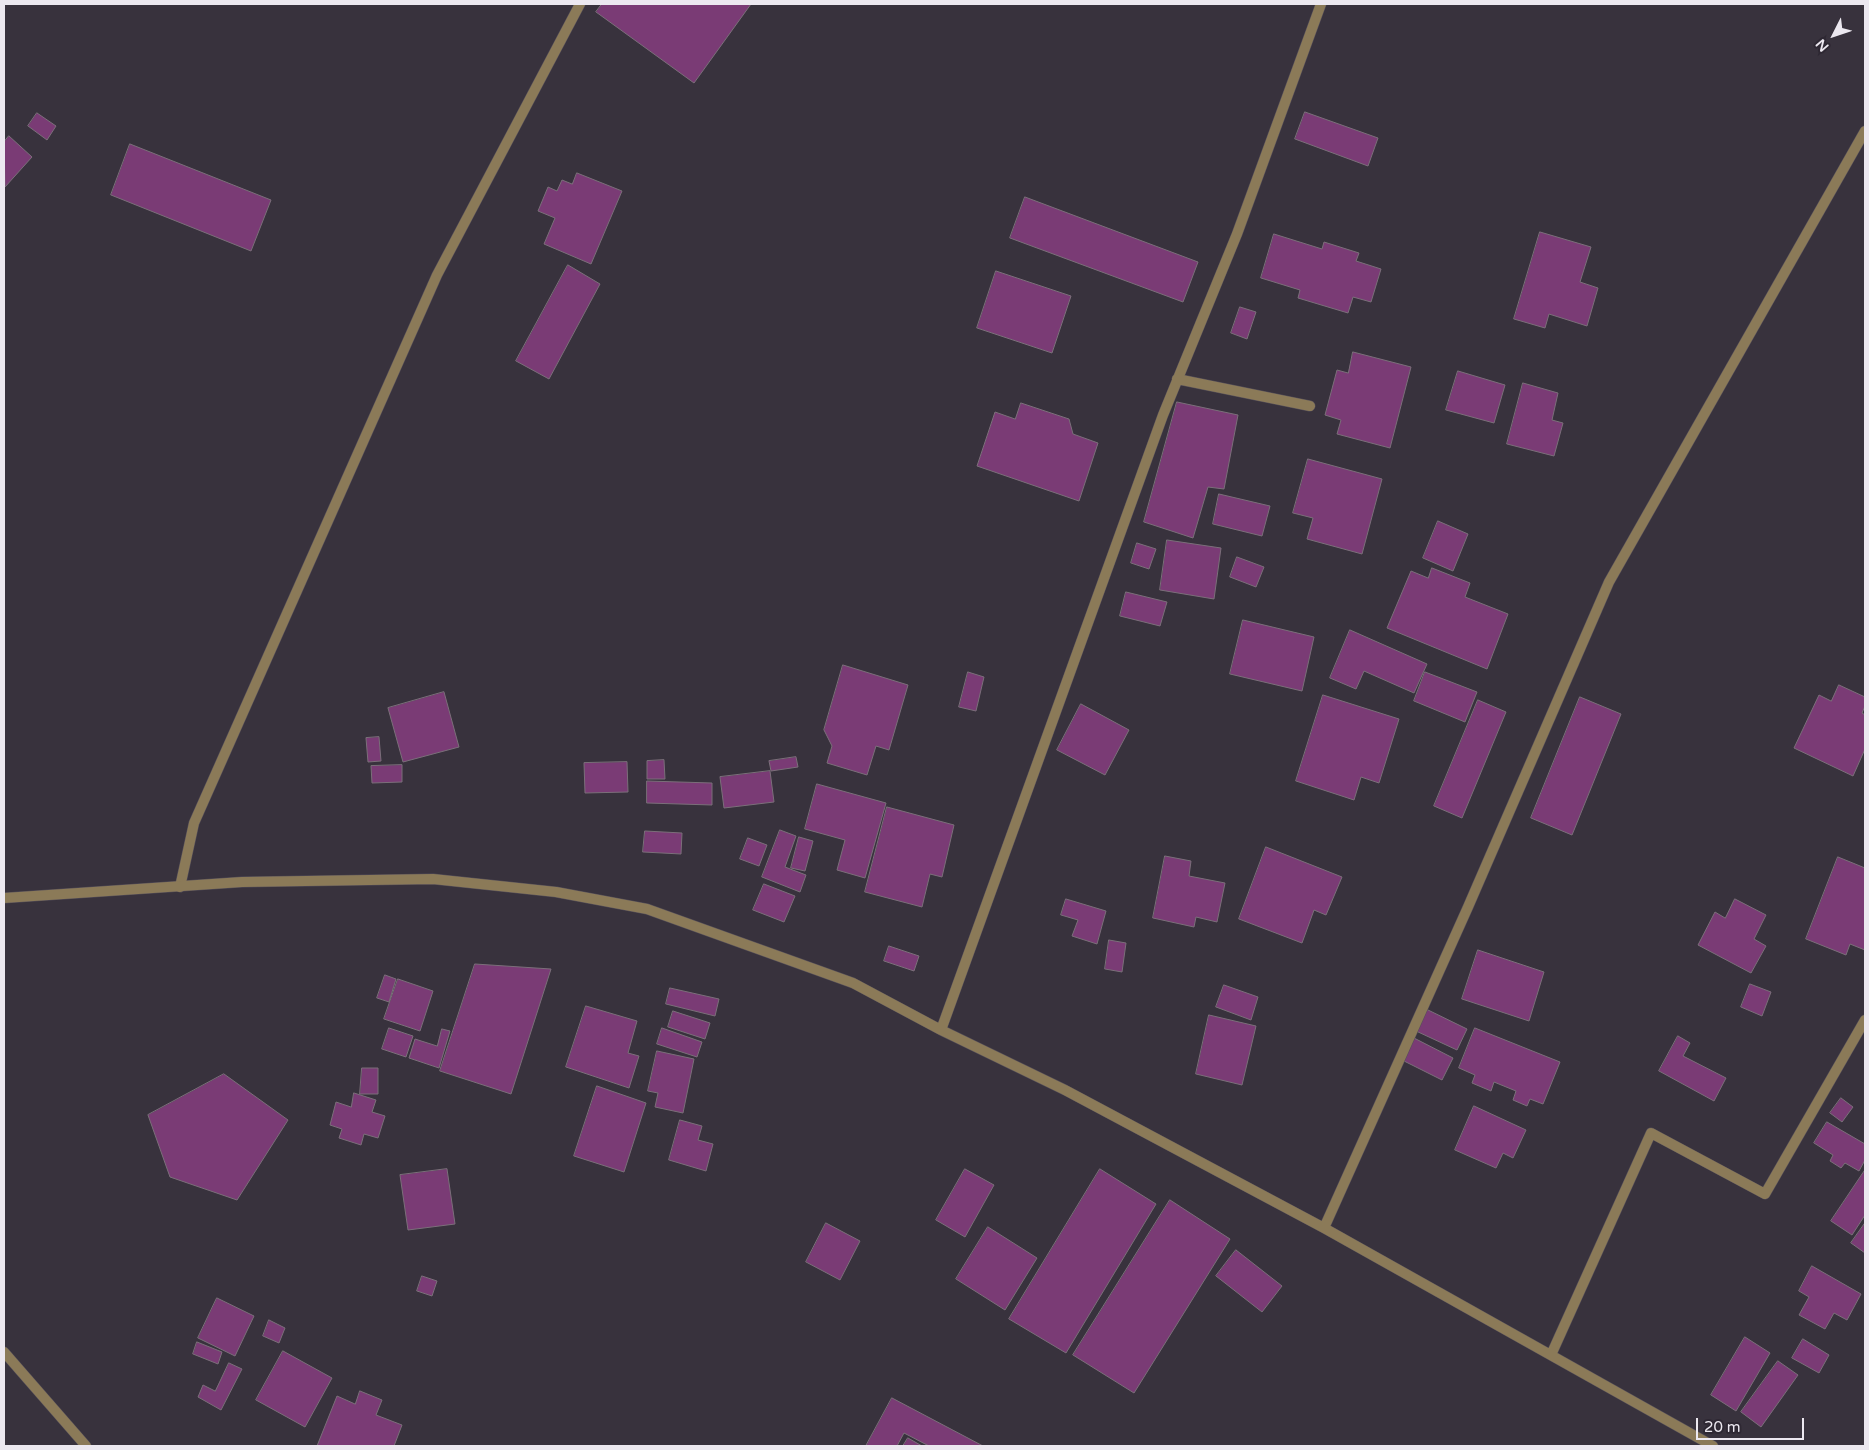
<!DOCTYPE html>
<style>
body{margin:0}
#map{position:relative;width:1869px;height:1450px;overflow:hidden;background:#38323d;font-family:"Varela Round",sans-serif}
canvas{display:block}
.frame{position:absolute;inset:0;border:5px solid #ece8f0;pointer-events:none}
.north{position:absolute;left:1809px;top:10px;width:50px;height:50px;-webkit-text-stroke:4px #2e2833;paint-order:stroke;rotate:229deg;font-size:14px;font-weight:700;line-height:20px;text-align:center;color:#ece8f0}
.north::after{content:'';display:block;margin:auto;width:18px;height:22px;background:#ece8f0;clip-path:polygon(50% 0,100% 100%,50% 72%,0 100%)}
.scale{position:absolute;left:1696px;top:1418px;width:108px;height:22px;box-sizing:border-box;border:2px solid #ece8f0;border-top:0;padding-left:6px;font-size:15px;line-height:18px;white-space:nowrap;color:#ece8f0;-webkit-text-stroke:4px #2e2833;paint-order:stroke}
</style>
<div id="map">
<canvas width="1869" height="1450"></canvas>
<div class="frame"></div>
<div class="north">N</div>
<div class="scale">20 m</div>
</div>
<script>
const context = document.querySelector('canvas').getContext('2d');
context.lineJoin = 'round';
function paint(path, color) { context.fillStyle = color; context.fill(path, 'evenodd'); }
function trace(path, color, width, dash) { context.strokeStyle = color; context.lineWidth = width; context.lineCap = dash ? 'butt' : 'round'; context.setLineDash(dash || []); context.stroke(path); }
const building = new Path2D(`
 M602 4H751L694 83 596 12Z
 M1305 112 1378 138 1368 166 1295 139Z
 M37 113 56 126 47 140 28 126Z
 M9 136 32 157 5 187 4 142Z
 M130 144 271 200 251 251 111 195Z
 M577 173 622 191 591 264 544 244 555 218 538 211 548 187 557 191 562 180 572 184Z
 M1025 197 1198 262 1183 302 1010 238Z
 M1540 232 1591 247 1580 282 1598 288 1587 326 1549 314 1545 328 1514 319Z
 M1274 234 1322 249 1324 242 1359 253 1356 261 1381 269 1371 302 1353 297 1348 313 1298 298 1300 290 1261 278Z
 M568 265 600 284 549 379 516 361Z
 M996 271 1071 296 1052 353 977 328Z
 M1240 307 1256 312 1247 339 1231 333Z
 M1353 352 1411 367 1390 448 1337 434 1341 420 1325 415 1337 370 1348 373Z
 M1458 371 1505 385 1494 423 1446 410Z
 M1523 383 1558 393 1552 420 1563 423 1554 456 1507 444Z
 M1177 402 1238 415 1224 489 1208 487 1193 538 1144 522Z
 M1021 403 1069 419 1073 434 1098 443 1079 501 977 466 995 412 1015 419Z
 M1308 459 1382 479 1362 554 1307 539 1313 518 1293 513Z
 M1219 494 1270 506 1262 536 1213 524Z
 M1438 521 1468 534 1453 571 1423 558Z
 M1167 540 1221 548 1214 599 1160 590Z
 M1137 543 1156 549 1149 569 1131 563Z
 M1237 557 1264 567 1256 587 1230 577Z
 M1432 568 1470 583 1465 597 1508 614 1487 669 1387 628 1411 571 1428 578Z
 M1126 592 1167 602 1160 626 1120 616Z
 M1243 620 1314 637 1302 691 1230 674Z
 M1350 630 1427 664 1414 693 1364 671 1356 689 1330 678Z
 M843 665 908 685 889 750 876 746 867 775 827 763 832 746 824 730Z
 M968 672 984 677 976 711 959 707Z
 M1425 672 1477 692 1465 722 1414 701Z
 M1839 685 1865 697V706L1862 713 1865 715V749L1853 776 1794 748 1819 695 1831 701Z
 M444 692 459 747 403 762 388 708Z
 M1323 695 1399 719 1379 783 1361 777 1354 800 1296 781Z
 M1580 697 1621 714 1572 835 1531 818Z
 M1478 700 1506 712 1462 818 1434 806Z
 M1081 704 1129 730 1105 775 1057 750Z
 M379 737 381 761 368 762 366 738Z
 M796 757 798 767 771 771 769 761Z
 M664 760 665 779H647V761Z
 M627 762 628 792 585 793 584 763Z
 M402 765V782L372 783 371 766Z
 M770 771 774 802 724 808 720 777Z
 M647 781 712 783V805L647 803Z
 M817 784 886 803 865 878 837 870 845 840 805 829Z
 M887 807 954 825 942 877 930 874 922 907 865 892Z
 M780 830 796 836 785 867 806 875 800 892 762 877Z
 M645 831 682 833 681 854 643 852Z
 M799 837 813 841 805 871 791 868Z
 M748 838 767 845 759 866 740 859Z
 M1266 847 1342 877 1326 915 1314 910 1302 943 1239 919Z
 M1165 856 1191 861 1189 876 1225 883 1217 922 1196 917 1194 927 1153 918Z
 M1838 857 1865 868V950L1850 944 1846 955 1806 939Z
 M764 884 795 896 784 922 753 910Z
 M1066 899 1106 911 1097 944 1072 936 1078 920 1061 915Z
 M1735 899 1766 915 1754 939 1766 946 1751 973 1698 945 1715 912 1725 918Z
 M1109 940 1126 943 1122 972 1105 969Z
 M889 946 919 956 914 971 884 961Z
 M1478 950 1544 972 1529 1021 1462 999Z
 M475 964 551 969 511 1094 440 1071Z
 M385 975 396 979 389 1002 377 998Z
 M398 979 433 991 420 1031 384 1019Z
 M1750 984 1771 992 1762 1016 1741 1007Z
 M1224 985 1258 997 1251 1020 1216 1007Z
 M670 988 719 999 715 1016 666 1004Z
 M586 1006 637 1021 628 1053 639 1056 629 1088 566 1067Z
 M1426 1009 1467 1029 1457 1050 1416 1031Z
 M673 1011 710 1023 705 1039 668 1027Z
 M1209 1015 1256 1026 1242 1085 1196 1074Z
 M389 1028 413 1036 406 1057 382 1049Z
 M662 1028 702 1042 697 1057 657 1044Z
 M1475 1028 1560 1062 1543 1104 1530 1099 1527 1106 1513 1100 1516 1091 1494 1082 1491 1091 1472 1083 1475 1075 1459 1068Z
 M442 1029 450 1031 439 1068 409 1058 415 1039 437 1046Z
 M1678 1036 1690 1043 1683 1056 1726 1078 1714 1101 1659 1071Z
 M1412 1037 1453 1058 1442 1080 1402 1060Z
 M657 1051 694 1059 683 1113 655 1107 658 1093 648 1091Z
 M362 1068H378V1094H360Z
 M224 1074 288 1120 237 1200 170 1177 148 1115Z
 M597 1086 646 1103 624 1172 574 1156Z
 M354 1093 376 1100 372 1112 385 1116 378 1138 364 1134 361 1145 339 1138 342 1129 330 1125 336 1102 351 1107Z
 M1841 1098 1853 1107 1842 1122 1830 1113Z
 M1474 1106 1526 1130 1513 1158 1503 1153 1496 1168 1455 1150Z
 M680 1120 702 1126 698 1140 713 1144 706 1171 669 1160Z
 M1827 1122 1865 1144V1160L1859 1171 1845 1163 1841 1168 1830 1161 1833 1155 1814 1143Z
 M447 1169 455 1224 408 1230 400 1175Z
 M965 1169 994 1185 965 1237 936 1220Z
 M1100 1169 1156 1204 1066 1353 1009 1319Z
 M1865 1170V1215L1852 1235 1831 1221Z
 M1170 1200 1230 1239 1134 1393 1073 1355Z
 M826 1223 860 1241 840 1280 806 1262Z
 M1865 1223V1253L1851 1243Z
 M988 1227 1037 1258 1005 1310 956 1279Z
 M1236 1250 1282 1286 1262 1312 1216 1276Z
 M1812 1266 1861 1294 1847 1320 1834 1313 1825 1329 1799 1315 1809 1297 1799 1291Z
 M422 1276 437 1281 432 1296 417 1291Z
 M217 1298 254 1316 235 1356 198 1338Z
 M269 1320 285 1328 279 1343 263 1336Z
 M1745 1337 1770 1353 1736 1411 1711 1395Z
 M1803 1339 1829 1355 1819 1373 1792 1358Z
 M197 1342 222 1352 218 1364 193 1354Z
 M283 1351 332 1378 305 1427 256 1400Z
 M1778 1361 1798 1375 1761 1427 1741 1412Z
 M229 1363 242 1369 221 1410 198 1397 203 1385 215 1391Z
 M360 1391 382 1400 376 1415 402 1425 394 1446H317L337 1396 355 1404Z
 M892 1398 983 1446H929L904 1433 897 1446H866Z
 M908 1438 922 1446H903Z`);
paint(building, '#7a3b75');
trace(building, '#7b6f7a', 1);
const service = new Path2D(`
 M180 887 194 823 437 275 580 4`);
const minor = new Path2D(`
 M1177 379 1310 406
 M4 898 242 882 433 879 556 892 647 909 853 983 941 1030 1065 1090 1324 1228 1713 1446
 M941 1030 1163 415 1237 234 1321 4
 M1324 1228 1468 907 1609 582 1865 131
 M4 1352 86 1446
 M1551 1355 1651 1133 1765 1194 1865 1020`);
trace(service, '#554f5a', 11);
trace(minor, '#554f5a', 11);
trace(service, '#8b7a58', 10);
trace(minor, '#8b7a58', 10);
</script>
